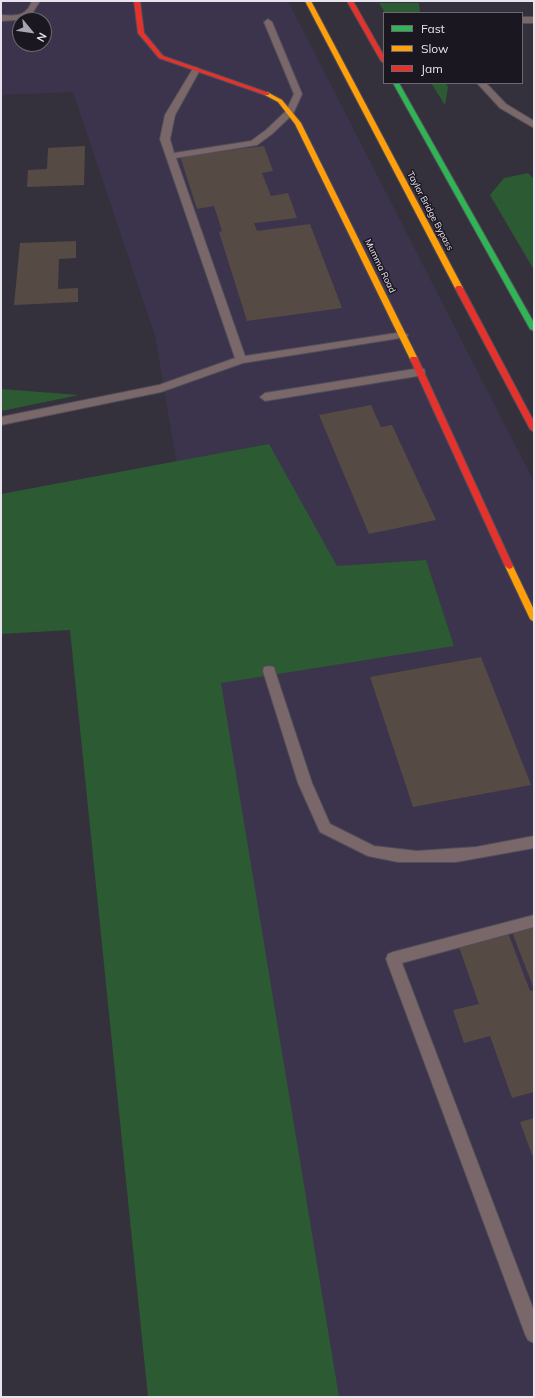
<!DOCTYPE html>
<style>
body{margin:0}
#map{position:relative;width:535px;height:1398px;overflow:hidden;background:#34313c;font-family:Mulish,sans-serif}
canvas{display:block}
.frame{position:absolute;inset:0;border:2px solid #e7e4f0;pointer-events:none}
.legend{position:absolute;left:383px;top:12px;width:140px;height:72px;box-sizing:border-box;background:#1a1720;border:1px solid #6c6973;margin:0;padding:5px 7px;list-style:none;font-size:12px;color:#e7e4f0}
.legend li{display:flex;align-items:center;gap:8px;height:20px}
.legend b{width:20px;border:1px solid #6c6973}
.north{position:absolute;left:12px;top:12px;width:40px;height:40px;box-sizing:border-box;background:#1a1720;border:1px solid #6c6973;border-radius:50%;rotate:119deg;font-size:11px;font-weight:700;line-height:16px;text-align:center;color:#e7e4f0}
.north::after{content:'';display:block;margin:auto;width:14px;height:18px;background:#a8a5b1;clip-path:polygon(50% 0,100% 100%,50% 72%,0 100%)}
</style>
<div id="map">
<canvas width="535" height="1398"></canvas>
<div class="frame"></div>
<ul class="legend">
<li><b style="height:5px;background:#30b455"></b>Fast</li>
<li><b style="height:5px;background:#ff9f0a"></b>Slow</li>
<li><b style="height:5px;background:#e5322d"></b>Jam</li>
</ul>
<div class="north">N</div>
</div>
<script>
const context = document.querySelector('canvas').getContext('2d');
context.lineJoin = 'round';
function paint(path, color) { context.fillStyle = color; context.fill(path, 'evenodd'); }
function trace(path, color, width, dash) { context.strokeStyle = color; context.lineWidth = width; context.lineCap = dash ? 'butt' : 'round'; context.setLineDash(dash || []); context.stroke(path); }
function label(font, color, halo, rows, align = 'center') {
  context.font = font + ' Mulish,sans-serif'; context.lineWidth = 3; context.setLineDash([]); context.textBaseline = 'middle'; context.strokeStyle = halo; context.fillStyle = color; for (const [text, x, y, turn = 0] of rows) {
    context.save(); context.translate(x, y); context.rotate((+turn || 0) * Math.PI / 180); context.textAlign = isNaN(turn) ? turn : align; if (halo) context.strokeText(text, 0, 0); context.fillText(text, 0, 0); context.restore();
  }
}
paint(new Path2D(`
 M1 1H288L534 482V1397H337L155 336 73 92 1 95ZM20 20H44V44H20Z`), '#3b344c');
paint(new Path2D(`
 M379 3H419L420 13H385Z
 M431 83H446L448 87 445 105Z
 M528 173 534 179V270L490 195 504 178Z
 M1 389 79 395 1 411Z
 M269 444 337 566 426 560 454 646 221 683 339 1397H148L70 630 1 634V494Z`), '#2c5a32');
paint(new Path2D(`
 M85 146 84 185 27 187 28 170 47 169 48 148Z
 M264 146 273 171 262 173 271 196 288 193 297 218 254 223 257 231 310 224 342 308 247 321 219 232 222 231 214 206 197 209 180 156Z
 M76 241V258L59 259 58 289 78 288V302L14 305 20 243Z
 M371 405 381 427 392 425 436 520 369 534 319 415Z
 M481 657 531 785 413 807 370 677Z
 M534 927V989L512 932Z
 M508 933 530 991 534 990V1092L512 1098 490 1036 464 1043 453 1010 479 1004 458 944Z
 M534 1118V1160L520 1122Z`), '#564a44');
const lane = new Path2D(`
 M32 1H40L30 17 18 20 1 21V15C16 16 26 17 32 1Z
 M522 17H534V23H522Z
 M268 19 272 22 302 94 293 114 272 134 257 145 176 158 245 356 403 332 408 335 407 337 243 363 161 392 1 425V417L159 385 235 358 160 139 165 115 192 70 196 67 200 70 175 115 170 139 174 153 251 141 266 130 286 111 294 94 264 22Z
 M477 83H486L506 104 534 121V128L500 108Z
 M420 368 424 369 425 372 424 375 265 401 260 397 265 393Z
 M269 666 274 667 275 671 312 783 330 824 374 846 417 851 476 847 534 836V848L456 862H398L368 856 320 832 298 783 263 671 264 667Z
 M534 915V927L402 963 534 1311V1343L528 1340 525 1334 386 959 388 954 393 952Z`);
const fast = new Path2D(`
 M393 83H399L534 323V331L530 329Z`);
const slow = new Path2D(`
 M305 1H311L463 288 461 290H457L455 288Z
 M267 92 282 100 301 123 418 359 417 361H411L410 359 295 124 278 102 265 95 264 94Z
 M509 563 513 566 534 610V622L530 619 505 566Z`);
const jam = new Path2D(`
 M134 1H140L144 33 163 56 269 93V95H265L159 58 138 33Z
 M347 1H353L384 56V63L381 61Z
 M457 286H461L463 288 534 422V432L530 429 455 288Z
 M411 357H417L418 359 513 566 512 568 509 569 505 566 410 359Z`);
trace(lane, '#514e58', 2);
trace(fast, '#514e58', 2);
trace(slow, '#514e58', 2);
trace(jam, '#514e58', 2);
paint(lane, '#796769');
paint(fast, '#30b455');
paint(slow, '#ff9f0a');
paint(jam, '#e5322d');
label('9px', '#e7e4f0', '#1a1720', [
 ["Taylor Bridge Bypass",430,211,62],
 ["Mumma Road",380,266,64]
]);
</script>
